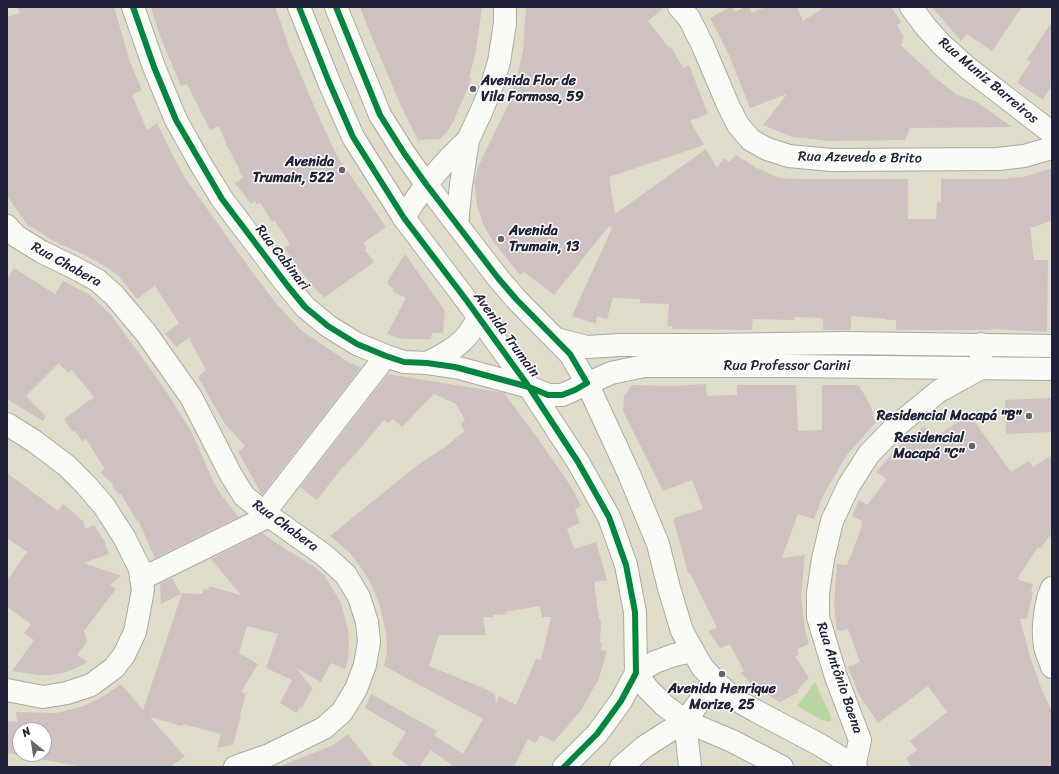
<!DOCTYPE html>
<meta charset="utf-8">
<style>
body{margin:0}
#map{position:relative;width:1059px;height:774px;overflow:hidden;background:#e0dcca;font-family:Sriracha,sans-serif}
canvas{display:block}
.frame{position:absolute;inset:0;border:8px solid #22223b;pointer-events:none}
.north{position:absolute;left:12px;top:722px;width:40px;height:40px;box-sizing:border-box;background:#fff;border:1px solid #a7a7b1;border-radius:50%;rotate:330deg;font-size:11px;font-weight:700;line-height:16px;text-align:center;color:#22223b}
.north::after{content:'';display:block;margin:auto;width:14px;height:18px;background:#64636d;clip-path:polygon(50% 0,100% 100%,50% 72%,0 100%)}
</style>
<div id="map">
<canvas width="1059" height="774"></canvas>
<div class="frame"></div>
<div class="north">N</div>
</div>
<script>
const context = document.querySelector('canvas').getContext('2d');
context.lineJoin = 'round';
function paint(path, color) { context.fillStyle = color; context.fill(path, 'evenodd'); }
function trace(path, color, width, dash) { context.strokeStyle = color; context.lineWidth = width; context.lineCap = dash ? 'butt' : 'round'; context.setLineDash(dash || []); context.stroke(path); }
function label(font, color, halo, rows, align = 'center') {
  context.font = font + ' Sriracha,sans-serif'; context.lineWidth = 3; context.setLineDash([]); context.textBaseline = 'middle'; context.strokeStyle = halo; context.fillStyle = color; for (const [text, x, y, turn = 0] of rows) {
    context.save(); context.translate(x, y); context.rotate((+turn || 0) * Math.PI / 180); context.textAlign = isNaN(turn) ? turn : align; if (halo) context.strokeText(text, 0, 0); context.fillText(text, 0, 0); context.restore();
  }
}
paint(new Path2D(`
 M815 682 830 714 831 720 830 722 822 720 797 706Z`), '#bad6a2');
paint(new Path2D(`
 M17 7H114L130 62 142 90 132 95 147 130 157 123 172 154 185 178 258 280 279 307 302 331 351 364 352 363 361 368 262 495 250 473 238 452 245 446 224 423 198 377 206 370 189 338 176 347 165 334 179 323 155 286 137 299 118 275 108 268 87 256 53 241 34 228 28 226 7 196V17L20 13Z
 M151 7H275L288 43H287L322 124 337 156 386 227 363 243 367 248 365 250 374 262 324 298 311 284 284 248 290 244 274 220 272 222 260 202 257 205 255 201 251 204 235 183 243 178 239 171 240 170 232 156H233L227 146 219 126 210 130 187 84 181 86 160 36Z
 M360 7H482L476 50 469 79 472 78 454 120 447 132 440 139 418 140 401 106 368 28Z
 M526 7H665L648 21 669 48 671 47 683 68 689 65 708 114 690 121 704 145 609 177 615 214 706 149 717 168 724 158 729 162 736 155 755 167 779 178 798 179H908V219H936L937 202H941V179H1007V178L1023 177 1052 168V220L1035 227H1030L1034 260H1048L1047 332 992 329V330H896V320H886V319L851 316V330H823V318L794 317V320L753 319 752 330 672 329V326H667L669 304 640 303V299L613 298 607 319 597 316 596 324 572 316 612 228 609 226 554 295 524 272 520 275 492 240 483 224 477 205 474 181 476 175 477 169 511 99 510 98 515 85 523 51Z
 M730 7H732L735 12 745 7H749L752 13 765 7H797L803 21 825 7H891L901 22 897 25 904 37 902 40 903 42 900 45 930 72 929 73 956 94 977 102 1012 127 910 128 905 140 829 141 793 137 763 125 787 94 750 108 730 57 716 29 710 18Z
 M932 7H1022L992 51 967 34 961 41Z
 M1052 21V84L1043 100 1017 82 1031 62 1027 60Z
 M405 254 445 311 443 333H432L431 339H402L387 334 406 298 393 292 394 289 388 285 389 283 387 282Z
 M14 268 55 294 63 281 90 295 112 316 166 391 192 433 213 481 223 498H224L232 509 239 517 155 558 138 520 137 521 121 494 119 495 112 486 113 484 100 472 105 469 86 439 82 441 75 431 73 432 64 419 94 397 72 370 68 373 59 363 26 396 46 417 43 421 7 399V279Z
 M388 374 504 393 539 440 572 488 581 506 575 509 580 523 567 529 574 549 596 542 607 580 594 582 599 619H601L600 643H602L601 650 607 651 599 678 582 709 554 742 540 735 536 743 528 739 514 767H455L431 750 419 767H410L392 754 406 732 365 708 371 694 437 731 434 735 463 754 483 719 384 666 387 651 386 632 379 603 369 580 359 565 349 552 330 536 419 464 445 447 465 431 461 426 462 425 461 423 465 420 456 404 434 394 402 427 393 419 388 423 384 420 351 459 341 469 317 500 300 487ZM540 606 542 617H551L541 660 536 659 516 705 499 696 496 704 495 694 483 688 429 666 439 635H486L483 617H494L493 615 506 614 505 612Z
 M706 384 707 396 737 395V385H796L798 431 822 430V385H858L866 397 874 414 872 415 876 422 846 456 824 494 814 519 798 514 782 558 805 555 801 597 805 630 809 644 797 649 799 655 795 656 809 678 797 690 799 692 780 702 750 685 747 679 740 673 744 671 730 644 720 648 708 631 717 628 690 573H688L673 518 703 509 692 480 663 491 623 411 624 396 632 385 673 386Z
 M1052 398V432L1006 434 1005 400Z
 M969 414 1011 472 1029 461 1033 467 1052 455V533L1040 549 1038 547 1017 579 1033 584 1031 592H1033L1027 619H1020L1031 660 1042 690 1052 712V767H912L906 758 917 750 910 741 947 712 928 686 878 723 859 695 848 667 860 662 848 629 837 631 834 605 837 564 847 565 862 526H861L862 521 852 516 859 500 867 505 887 479 876 472 899 446 924 426 933 439Z
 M7 473 58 511 63 504 84 522 85 529 94 525 106 544 105 545 109 554 84 563 121 576 110 585 116 589 84 631 87 642 77 655 88 662 74 669 63 673 50 675H38L12 671 34 640 24 633 31 624 7 607V581L27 552 7 538Z
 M262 533 288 551H289L316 568 324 575 335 593 341 603 348 630 349 645 348 659 345 669 331 663 321 682 296 668 313 689H312L302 708 300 707 297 713 280 703 292 680 266 668 278 634 247 626 239 653 258 664 241 692 246 694 240 715H241L233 745 217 748 221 734 183 724 182 726 150 717 185 757 169 767H83L7 753V721L17 722 16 712 56 713 84 706 104 696 121 684 143 710 182 593 202 594 204 589 208 590 209 586 241 595 211 559ZM20 730H44V754H20Z
 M172 578 181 594 161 604 160 583Z
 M348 734 374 767H281V766L333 745Z`), '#cfc2c1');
const minor = new Path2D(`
 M133 7 154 67 176 120 200 163 222 199 287 285 305 307 328 326 357 344 386 356 404 362 427 363 455 367 529 387 578 462 609 517 626 565 635 612 636 673 621 701 597 734 564 767
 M679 7 689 18 703 46 728 105 738 125 751 140 767 149 789 156 831 160 998 159 1024 156 1052 148
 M911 7 925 26 942 45 969 69 1052 133
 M404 218C421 188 442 164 468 140
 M457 224 461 185 468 140 481 112 491 88 499 62 505 23V7
 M7 226 16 236 42 252 75 268 97 280 114 295 146 333 191 397 231 475 244 496 269 516 324 555 346 575 359 597 367 622 369 642 365 665 356 689 342 712 324 728 269 755 235 767
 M427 363C439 357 452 351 462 341 469 335 474 326 478 318
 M587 383 629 474 658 544 669 588 682 631 693 651 702 667 715 681 733 698 756 711 820 745 856 767
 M7 424 34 441 67 466 86 485 104 506 124 537 140 569 143 590 135 632 124 655 114 668 91 685 67 693 43 697 7 690
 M264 513 386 356
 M141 579 269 516
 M1052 588C1045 604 1042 628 1045 646 1046 653 1050 660 1052 667
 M636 673 648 689 664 705 685 721 732 741 782 767
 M636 673 655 662 674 655 693 651
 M685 721 690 767
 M621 767 644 747 685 721 715 681
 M854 767 860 740 836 677 818 617V593L823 559 832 521 849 485 869 454 895 427 939 391 981 368V344`);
const major = new Path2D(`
 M299 7 329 82 353 137 404 218 467 301 529 387 548 395H562L611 373 644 366H792L1052 369
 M336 7 380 115 404 153 426 184 498 278 516 299 570 354 587 383
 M556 339 587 347 620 345H712L845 343 1052 346`);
trace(minor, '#adaaa2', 24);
trace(major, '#adaaa2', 24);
trace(minor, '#fafaf7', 22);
trace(major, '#fafaf7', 22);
trace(new Path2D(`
 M133 7 154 67 176 120 222 199 287 285 305 307 328 326 357 344 386 356 404 362 427 363 455 367 529 387 548 395H562L575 390 587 383 570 354 516 299 498 278 426 184 404 153 380 115 336 7
 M299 7 329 82 353 137 404 218 467 301 529 387 578 462 609 517 626 565 635 612 636 673 621 701 597 734 564 767`), '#00873e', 6);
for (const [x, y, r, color] of [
 [473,89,4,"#64636d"],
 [342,170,4,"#64636d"],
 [501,239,4,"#64636d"],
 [1029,416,4,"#64636d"],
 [972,446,4,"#64636d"],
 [722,674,4,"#64636d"]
]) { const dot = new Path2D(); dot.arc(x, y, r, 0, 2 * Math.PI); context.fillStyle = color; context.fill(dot); trace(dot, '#fff', 1.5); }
label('bold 14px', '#22223b', '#fff', [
 ["Avenida Flor de",481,81,"left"],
 ["Vila Formosa, 59",481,97,"left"],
 ["Avenida",334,162],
 ["Trumain, 522",334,178],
 ["Avenida",509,231,"left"],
 ["Trumain, 13",509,247,"left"],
 ["Residencial Macapá \"B\"",1021,416],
 ["Residencial",964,438],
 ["Macapá \"C\"",964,454],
 ["Avenida Henrique",722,689,"center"],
 ["Morize, 25",722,705,"center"]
], 'right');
label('14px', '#22223b', '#fff', [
 ["Rua Muniz Barreiros",988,81,40],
 ["Rua Azevedo e Brito",860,158,1],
 ["Rua Cabinari",282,258,52],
 ["Rua Chabera",66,265,29],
 ["Avenida Trumain",506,335,54],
 ["Rua Professor Carini",787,366],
 ["Rua Chabera",285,526,36],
 ["Rua Antônio Baena",839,678,71]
]);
</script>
